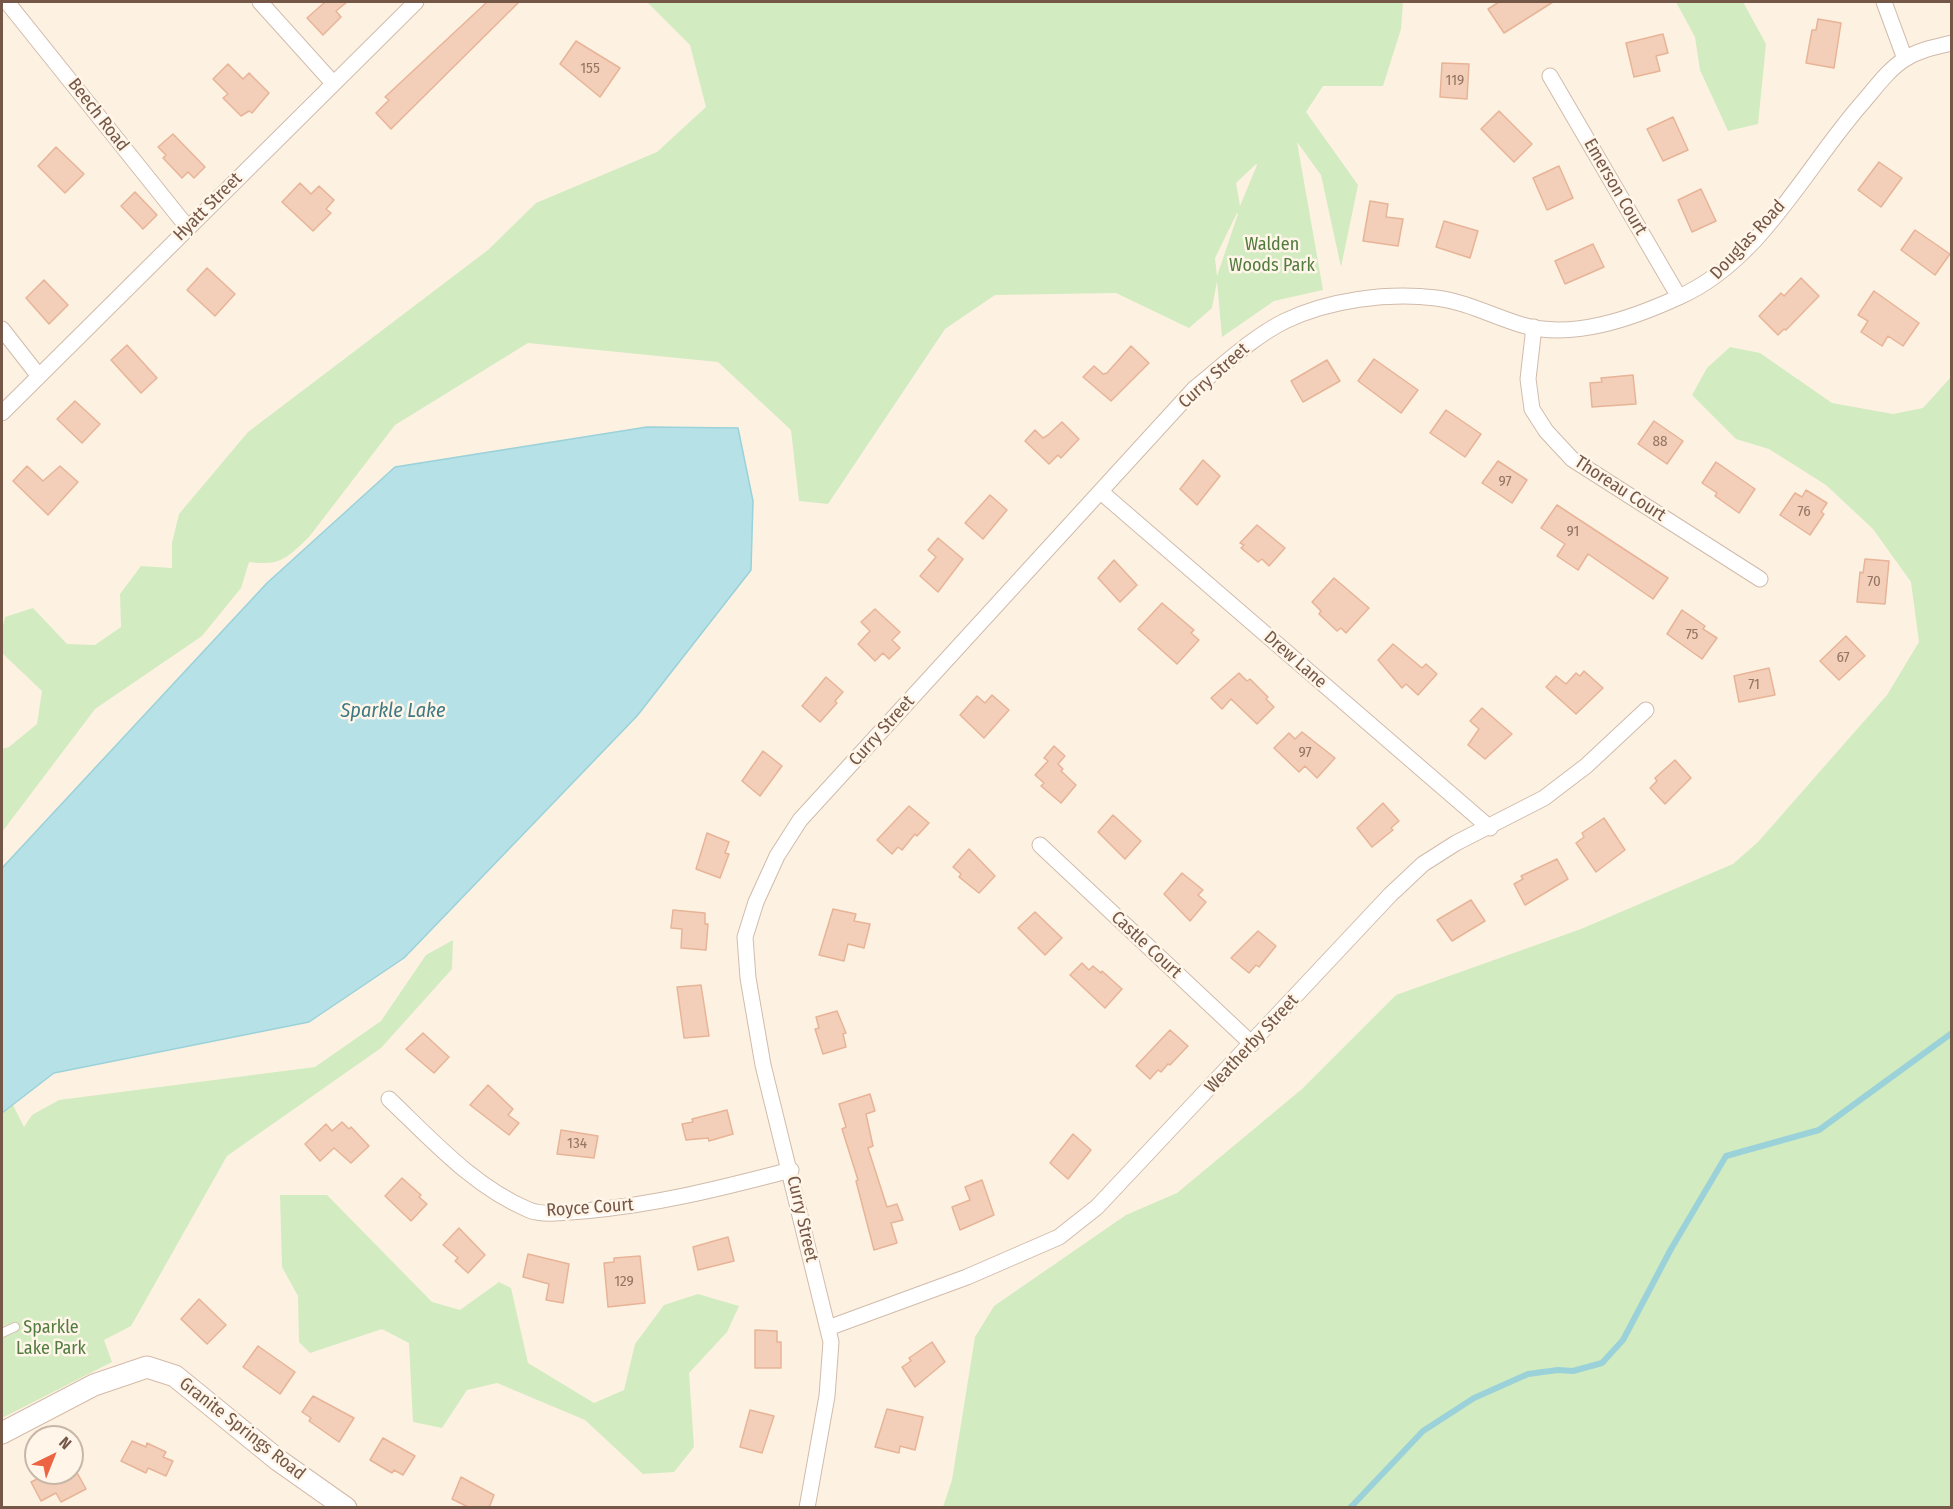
<!DOCTYPE html>
<style>
body{margin:0}
#map{position:relative;width:1953px;height:1509px;overflow:hidden;background:#fdf2e2;font-family:"Fira Sans Condensed",sans-serif}
canvas{display:block}
.frame{position:absolute;inset:0;border:3px solid #755747;pointer-events:none}
.north{position:absolute;left:24px;top:1425px;width:60px;height:60px;box-sizing:border-box;background:#fff6e9;border:2px solid #c8b6a8;border-radius:50%;rotate:43deg;font-size:16px;font-weight:700;line-height:24px;text-align:center;color:#755747}
.north::after{content:'';display:block;margin:auto;width:21px;height:27px;background:#ec6442;clip-path:polygon(50% 0,100% 100%,50% 72%,0 100%)}
</style>
<div id="map">
<canvas width="1953" height="1509"></canvas>
<div class="frame"></div>
<div class="north">N</div>
</div>
<script>
const context = document.querySelector('canvas').getContext('2d');
context.lineJoin = 'round';
function paint(path, color) { context.fillStyle = color; context.fill(path, 'evenodd'); }
function trace(path, color, width, dash) { context.strokeStyle = color; context.lineWidth = width; context.lineCap = dash ? 'butt' : 'round'; context.setLineDash(dash || []); context.stroke(path); }
function label(font, color, halo, rows, align = 'center') {
  context.font = font + ' "Fira Sans Condensed",sans-serif'; context.lineWidth = 5; context.setLineDash([]); context.textBaseline = 'middle'; context.strokeStyle = halo; context.fillStyle = color; for (const [text, x, y, turn = 0] of rows) {
    context.save(); context.translate(x, y); context.rotate((+turn || 0) * Math.PI / 180); context.textAlign = isNaN(turn) ? turn : align; if (halo) context.strokeText(text, 0, 0); context.fillText(text, 0, 0); context.restore();
  }
}
paint(new Path2D(`
 M647 2H1403L1401 29 1383 86H1323L1306 112 1358 185 1341 267 1321 175 1297 142 1323 290 1274 301 1222 337 1217 281 1212 308 1189 328 1116 293 995 295 945 329 828 504 799 501 791 430 718 362 528 343 395 425 309 537C286 559 280 566 249 562L241 588 202 636 95 709 2 832V749L9 747 37 724 42 691 2 653V630L5 617 33 608 67 644 95 645 121 627 120 594 141 566 172 568V543L179 514 248 432 488 250 536 203 657 152 706 107 690 45ZM1256 164 1257 165 1240 206 1236 183ZM1237 213 1238 214 1217 276 1215 258Z
 M1676 2H1743L1766 44 1758 124 1728 131 1700 70 1695 37Z
 M1730 347 1760 353 1832 403 1893 414 1923 408 1951 377V1507H943L952 1480 975 1337 994 1306 1126 1215 1177 1193 1302 1089 1396 995 1581 929 1733 864 1758 842 1887 695 1919 642 1911 582 1873 529 1826 485 1769 449 1736 439 1692 395 1707 368Z
 M453 940 452 969 381 1048 227 1156 131 1326 104 1340 112 1362 2 1418V1113L13 1105 24 1127 32 1115 59 1100 315 1067 381 1021 426 955Z
 M280 1195H327L432 1302 460 1310 499 1282 511 1288 528 1363 594 1403 624 1390 635 1344 664 1305 698 1294 739 1306 727 1332 689 1373 694 1447 674 1472 643 1474 585 1420 497 1383 467 1390 442 1428 413 1422 409 1343 382 1329 310 1353 299 1342 298 1296 282 1267Z`), '#d2ebc0');
const water = new Path2D(`
 M647 427 738 428 753 501 751 570 637 716 404 958 309 1022 54 1073 2 1113V868L267 583 395 467Z`);
paint(water, '#b6e1e7');
trace(water, '#9bd1d9', 1.5);
trace(new Path2D(`
 M1350 1508 1423 1431 1474 1398 1528 1374 1558 1370 1573 1371 1602 1363 1623 1340 1671 1249 1726 1156 1819 1130 1952 1033`), '#9bd1d9', 6);
const building = new Path2D(`
 M325 2H347L336 11 341 17 323 35 307 18Z
 M487 2H519L391 129 376 113 389 100 385 97Z
 M1499 2H1553L1504 33 1488 9Z
 M1818 19 1841 23 1834 68 1806 63 1812 30H1816Z
 M1663 34 1668 53 1656 56 1660 71 1634 77 1626 43Z
 M576 41 620 68 600 97 560 64Z
 M1442 63 1469 64 1467 99 1440 97Z
 M228 64 243 79 249 73 269 93 252 113 249 111 241 116 223 98 228 94 213 79Z
 M1499 111 1532 144 1514 162 1481 129Z
 M1673 117 1688 150 1663 161 1647 129Z
 M173 134 205 167 194 178 188 172 182 178 163 158 166 155 158 147Z
 M56 147 84 174 65 193 38 166Z
 M1879 162 1902 178 1881 207 1858 190Z
 M1559 166 1573 198 1547 210 1533 178Z
 M300 183 311 194 319 186 334 200 326 209 331 213 313 231 282 202Z
 M1701 189 1716 221 1692 232 1678 200Z
 M135 192 157 215 143 229 121 206Z
 M1370 201 1388 204 1386 217 1403 219 1398 246 1363 241Z
 M1444 221 1478 231 1470 258 1436 247Z
 M1915 230 1950 254 1935 275 1901 250Z
 M1593 244 1604 267 1565 284 1555 261Z
 M207 268 235 294 215 316 187 290Z
 M1801 278 1819 296 1786 330 1784 329 1778 335 1759 316 1781 293 1784 296Z
 M44 280 68 305 49 324 26 298Z
 M1874 291 1919 323 1903 346 1888 336 1882 346 1861 332 1868 321 1858 315Z
 M127 345 157 378 141 393 111 360Z
 M1131 346 1149 363 1111 401 1083 377 1094 366 1103 374 1107 373Z
 M1374 359 1418 390 1401 413 1358 381Z
 M1327 360 1340 381 1303 402 1291 381Z
 M1633 375 1636 404 1592 407 1590 383 1602 382 1601 378Z
 M75 401 100 424 82 443 57 419Z
 M1446 410 1481 434 1465 457 1430 433Z
 M1654 421 1683 441 1667 464 1638 444Z
 M1062 422 1079 439 1061 458 1058 455 1049 464 1025 441 1035 430 1043 438 1048 435Z
 M1203 460 1220 476 1197 505 1180 489Z
 M1498 461 1527 480 1512 503 1482 483Z
 M1716 462 1755 489 1739 513 1715 496 1717 493 1702 483Z
 M27 466 43 481 60 466 78 482 48 515 13 481Z
 M1806 490 1827 503 1821 512 1824 514 1810 535 1780 515 1795 493 1802 497Z
 M990 495 1007 510 983 539 965 523Z
 M1557 505 1668 578 1653 599 1588 554 1578 570 1557 556 1565 544 1541 528Z
 M1257 525 1285 548 1269 566 1262 559 1258 562 1241 548 1244 545 1240 543Z
 M938 538 963 559 938 592 920 576 936 557 928 550Z
 M1865 559 1889 561 1885 604 1857 602 1860 572 1863 573Z
 M1114 560 1137 585 1120 602 1098 578Z
 M1334 578 1369 608 1346 633 1341 628 1337 631 1319 614 1321 611 1312 602Z
 M1162 603 1194 630 1191 633 1199 640 1177 664 1138 629Z
 M875 609 900 632 892 640 900 648 889 659 883 653 875 661 858 644 870 631 861 622Z
 M1682 610 1705 626 1703 629 1717 638 1702 659 1667 634Z
 M1846 636 1865 656 1839 680 1820 661Z
 M1393 644 1422 668 1426 664 1437 674 1418 695 1406 684 1402 688 1378 660Z
 M1769 668 1775 695 1739 702 1734 676Z
 M1584 671 1603 688 1576 714 1546 687 1556 676 1566 684 1576 673 1580 676Z
 M1239 673 1247 681 1250 679 1268 697 1266 699 1274 707 1257 724 1231 699 1222 709 1211 698Z
 M826 677 843 692 835 701 837 703 820 722 802 706Z
 M992 695 1009 710 984 738 960 715 977 696 985 703Z
 M1482 708 1512 734 1485 759 1468 745 1479 729 1470 721Z
 M1302 732 1335 758 1317 778 1305 766 1299 772 1274 748 1289 733 1295 739Z
 M1054 746 1065 756 1058 764 1063 769 1061 771 1076 785 1061 803 1041 786 1044 783 1035 775 1048 761 1044 758Z
 M763 751 782 766 760 796 742 781Z
 M1675 760 1691 778 1665 804 1650 788 1657 781 1655 778Z
 M1383 803 1399 821 1391 828 1393 830 1372 847 1357 828Z
 M909 806 929 823 917 836 915 834 902 850 898 847 892 854 877 840Z
 M1113 815 1141 841 1125 859 1098 832Z
 M1604 818 1625 850 1596 872 1576 843 1584 837 1582 833Z
 M707 833 729 842 725 853 729 854 720 878 696 869Z
 M969 849 995 876 979 893 959 877 961 874 953 867Z
 M1557 859 1568 879 1525 905 1514 884 1523 879 1521 876Z
 M1182 873 1203 890 1198 895 1206 902 1190 921 1164 894Z
 M1471 900 1485 921 1452 941 1437 920Z
 M833 909 856 914 854 921 870 924 864 948 848 944 844 961 819 955Z
 M673 910 705 913V924H708L706 950 681 948 682 929 671 928Z
 M1035 912 1062 938 1045 955 1018 928Z
 M1258 931 1276 946 1259 967 1256 965 1249 973 1231 958Z
 M1082 963 1089 970 1093 966 1101 973 1102 971 1122 989 1105 1008 1070 975Z
 M701 985 709 1036 684 1038 677 987Z
 M837 1011 846 1033 843 1034 846 1047 823 1054 815 1029 819 1028 816 1017Z
 M1170 1030 1188 1046 1170 1065 1168 1064 1161 1072 1158 1070 1150 1079 1136 1066Z
 M423 1033 449 1057 434 1073 406 1049Z
 M488 1085 513 1109 508 1115 519 1123 509 1135 470 1105Z
 M870 1094 875 1111 866 1114 873 1146 868 1148 887 1207 897 1204 903 1220 891 1223 897 1243 874 1250 856 1181 858 1180 842 1129 846 1127 839 1104Z
 M727 1110 733 1134 709 1141 708 1138 686 1140 682 1124 693 1122 692 1119Z
 M342 1122 349 1129 351 1127 369 1146 351 1163 334 1148 320 1161 305 1144 326 1124 332 1131Z
 M561 1130 598 1136 594 1158 557 1154Z
 M1073 1134 1091 1150 1068 1179 1050 1163Z
 M402 1178 421 1195 419 1197 427 1204 411 1221 385 1196Z
 M982 1180 994 1215 960 1230 952 1207 970 1200 965 1187Z
 M459 1228 485 1255 468 1273 455 1261 458 1258 443 1245Z
 M728 1237 734 1261 698 1270 693 1247Z
 M528 1254 569 1264 563 1303 546 1300 549 1284 523 1277Z
 M640 1256 645 1303 608 1307 604 1263 614 1262V1258Z
 M199 1299 226 1325 207 1344 181 1319Z
 M755 1330 777 1331V1342H781V1368H755Z
 M932 1342 945 1362 915 1387 902 1367 911 1361 909 1358Z
 M258 1346 295 1372 280 1394 243 1367Z
 M313 1396 354 1418 339 1442 309 1421 311 1418 302 1412Z
 M887 1409 923 1417 915 1450 900 1446 899 1453 875 1447Z
 M750 1410 774 1416 762 1453 740 1447Z
 M383 1438 415 1456 403 1475 394 1470 392 1473 370 1460Z
 M132 1441 146 1447 147 1443 166 1452 163 1457 173 1461 166 1476 148 1468 146 1473 121 1461Z
 M74 1467 86 1489 61 1502 56 1493 41 1501 31 1482 49 1473H72Z
 M461 1477 494 1495 489 1508H470L452 1499Z`);
paint(building, '#f3ceb8');
trace(building, '#e7b498', 1.5);
const lane = new Path2D(`
 M2 1333 15 1327`);
const street = new Path2D(`
 M7 2 188 228
 M260 2 333 83
 M1884 2 1905 59
 M1550 76 1679 297
 M1534 327 1528 379 1532 409 1546 431 1572 459 1760 579
 M2 329 38 375
 M2 413 416 2
 M1101 492 1490 828
 M1040 845 1252 1044
 M389 1099C432 1140 474 1187 529 1210 544 1216 568 1212 584 1211 655 1205 722 1188 791 1170
 M828 1328 967 1277 1059 1237 1097 1207 1390 895 1423 864 1456 843 1544 798 1586 766 1646 710
 M807 1508 827 1396 831 1342 763 1065 748 978 745 937 756 902 777 856 800 820 1194 389C1223 366 1251 338 1285 321 1329 300 1387 292 1436 298 1467 302 1492 316 1522 325 1573 340 1633 318 1679 297 1762 260 1806 166 1864 101 1876 87 1889 69 1905 59 1919 50 1935 47 1952 43`);
const secondary = new Path2D(`
 M2 1433 94 1385 147 1367 175 1376 278 1460 346 1508`);
trace(lane, '#d1bbab', 10);
trace(street, '#d1bbab', 17);
trace(secondary, '#d4baa8', 23);
trace(lane, '#fff', 8);
trace(street, '#fff', 15);
trace(secondary, '#fff', 21);
label('15px', '#947563', null, [
 ["155",590,69],
 ["119",1455,81],
 ["88",1660,442],
 ["97",1505,482],
 ["76",1804,512],
 ["91",1573,532],
 ["70",1874,582],
 ["75",1692,635],
 ["67",1843,658],
 ["71",1754,685],
 ["97",1305,753],
 ["134",577,1144],
 ["129",624,1282]
]);
label('18px', '#755747', '#fff6e9', [
 ["Beech Road",98,115,52],
 ["Emerson Court",1615,187,60],
 ["Hyatt Street",208,207,-45],
 ["Douglas Road",1748,240,-47],
 ["Curry Street",1214,376,-42],
 ["Thoreau Court",1620,489,33],
 ["Drew Lane",1295,660,41],
 ["Curry Street",882,731,-48],
 ["Castle Court",1146,945,43],
 ["Weatherby Street",1252,1044,-47],
 ["Royce Court",590,1208,-4],
 ["Curry Street",802,1219,77],
 ["Granite Springs Road",242,1429,38]
]);
label('18px', '#527c3f', '#fff6e9', [
 ["Walden",1272,245],
 ["Woods Park",1272,266],
 ["Sparkle",51,1328],
 ["Lake Park",51,1349]
]);
label('italic 20px', '#3e7983', '#fff6e9', [
 ["Sparkle Lake",393,711]
]);
</script>
